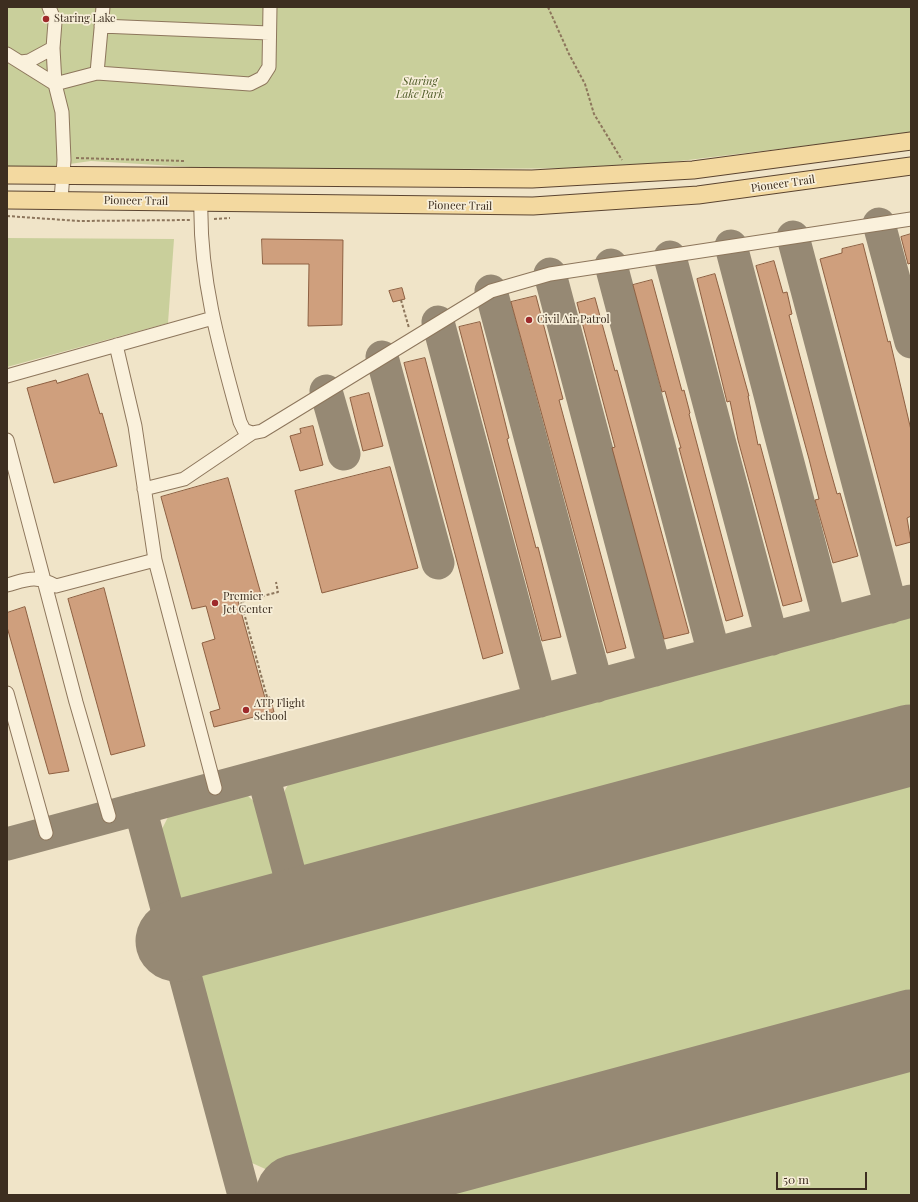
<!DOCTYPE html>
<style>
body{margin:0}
#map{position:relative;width:918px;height:1202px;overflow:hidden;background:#f0e4c8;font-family:"Playfair Display",serif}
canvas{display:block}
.frame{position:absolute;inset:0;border:8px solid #3d2e20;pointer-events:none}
.scale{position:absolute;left:776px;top:1172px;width:91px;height:18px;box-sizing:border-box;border:2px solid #3d2e20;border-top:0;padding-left:5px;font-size:12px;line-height:14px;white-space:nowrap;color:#3d2e20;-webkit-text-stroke:3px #f7eed8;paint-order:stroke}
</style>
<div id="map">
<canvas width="918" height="1202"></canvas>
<div class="frame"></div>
<div class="scale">50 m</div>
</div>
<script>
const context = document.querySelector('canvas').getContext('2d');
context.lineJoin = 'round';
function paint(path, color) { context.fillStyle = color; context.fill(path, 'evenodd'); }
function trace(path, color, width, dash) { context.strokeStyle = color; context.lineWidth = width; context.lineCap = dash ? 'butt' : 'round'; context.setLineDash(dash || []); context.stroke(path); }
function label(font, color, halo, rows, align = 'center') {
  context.font = font + ' "Playfair Display",serif'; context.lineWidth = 3.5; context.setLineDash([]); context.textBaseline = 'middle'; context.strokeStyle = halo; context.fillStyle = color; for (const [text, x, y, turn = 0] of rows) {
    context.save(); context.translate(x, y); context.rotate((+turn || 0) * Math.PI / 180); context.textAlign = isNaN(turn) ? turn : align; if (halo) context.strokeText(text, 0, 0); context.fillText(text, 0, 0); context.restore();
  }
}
paint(new Path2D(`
 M7 7H911V133L622 168 241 170 91 161 41 168 7 167Z
 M7 238 174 239 168 323 7 367Z
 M896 616 911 617V721L326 878C317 876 311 875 304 868 295 859 282 807 284 794 285 786 293 780 299 776Z
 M911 766V1001L272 1172 252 1163 245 1152 200 983C199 967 205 961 216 950Z
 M228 795 248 796 260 807 276 868 273 884 260 896 204 910 191 909 182 903 176 893 160 833 169 815 180 808Z
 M911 1058V1195H399Z`), '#c9cf9b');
trace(new Path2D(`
 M879 224 911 342
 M793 237 891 607
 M731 246 830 623
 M670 257 772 639
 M611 265 714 654
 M550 274 655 670
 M491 291 597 686
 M438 322 540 701
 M382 357 438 563
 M326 391 344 454
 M263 775 299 909
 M140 808 244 1195
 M7 844 911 601`), '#968974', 33);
trace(new Path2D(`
 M176 941 911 745
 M296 1195 911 1030`), '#968974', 81);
const building = new Path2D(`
 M911 234V263L908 264 901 237Z
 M262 239 343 240 342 325 308 326 309 264H263Z
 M863 244 888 342 890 341 911 430V516L907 518 911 542 896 546 820 259 842 253V249Z
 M774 261 783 293 787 292 792 314 789 315 826 455 837 494 840 493 858 556 833 563 815 500 819 499 809 459 756 266Z
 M715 274 749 396H748L758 445 760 444 802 601 783 606 738 440 730 401 727 402 697 279Z
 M652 280 682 391 684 390 690 413 689 414 743 616 726 621 679 448H681L674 424 665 391 662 392 633 285Z
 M402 288 405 299 393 302 389 291Z
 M536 296 563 399 559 400 626 648 607 653 511 302Z
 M595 298 615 371 617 370 689 633 664 639 612 448 615 447 577 303Z
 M480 322 509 438 507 439 536 548 538 547 561 637 542 641 459 327Z
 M425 358 503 653 483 659 404 363Z
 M88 374 100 414 102 413 117 466 54 483 27 388 56 380 57 383Z
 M369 393 383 446 363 451 350 398Z
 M313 426 323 465 300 471 290 436 301 433 300 429Z
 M390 467 418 568 322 593 295 491Z
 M228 478 261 594 238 601 265 698 270 697 274 712 214 727 210 712 220 709 202 643 215 639 206 606 192 609 161 497Z
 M104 588 145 746 111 755 68 599Z
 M25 607 69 771 49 774 7 627V613Z`);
paint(building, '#cf9f7d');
trace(building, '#8d5f41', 1);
const minor = new Path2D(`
 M49 7 55 22 53 48 55 84 62 112 64 160 61 200
 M101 26 269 33
 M7 54 55 84 97 73 250 84 262 78 269 67 270 7
 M21 62 29 61 53 48
 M97 73 103 7
 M201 202C199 277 220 350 240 422L244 430 252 433
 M116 345 135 426 155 560 215 788
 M7 376 213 318
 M7 440 76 702 109 816
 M144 489 184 479 252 433 262 431 491 291 550 274 911 219
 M7 585C29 579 35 575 56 586L155 560
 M7 693 46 833`);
const major = new Path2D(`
 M7 175 532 179 693 170 911 141
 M7 200 533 206 698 195 911 166`);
trace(minor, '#8d765c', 15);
trace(major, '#5b4430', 19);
trace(new Path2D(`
 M548 7 569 54 585 84 594 114 622 160
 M76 158 185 161
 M7 216 79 221 190 220
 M214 219 230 218
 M401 300 409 328
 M267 697 241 602 278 592 276 582`), '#8d765c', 2, [3, 2]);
trace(minor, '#faf1dc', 13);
trace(major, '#f3d9a0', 17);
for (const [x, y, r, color] of [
 [46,19,4,"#9e2a2b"],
 [529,320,4,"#9e2a2b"],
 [215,603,4,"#9e2a2b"],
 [246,710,4,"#9e2a2b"]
]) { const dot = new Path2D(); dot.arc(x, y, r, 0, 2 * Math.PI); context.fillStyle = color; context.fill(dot); trace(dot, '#f7eed8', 1.5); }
label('11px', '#3d2e20', '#f7eed8', [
 ["Staring Lake",54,19],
 ["Civil Air Patrol",537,320],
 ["Premier",223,597],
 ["Jet Center",223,610],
 ["ATP Flight",254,704],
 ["School",254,717]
], 'left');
label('italic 11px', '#4d5a26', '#f7eed8', [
 ["Staring",420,82],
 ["Lake Park",420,95]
]);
label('11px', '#3d2e20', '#f7eed8', [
 ["Pioneer Trail",783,184,-8],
 ["Pioneer Trail",136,201,1],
 ["Pioneer Trail",460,206,1]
]);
</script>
